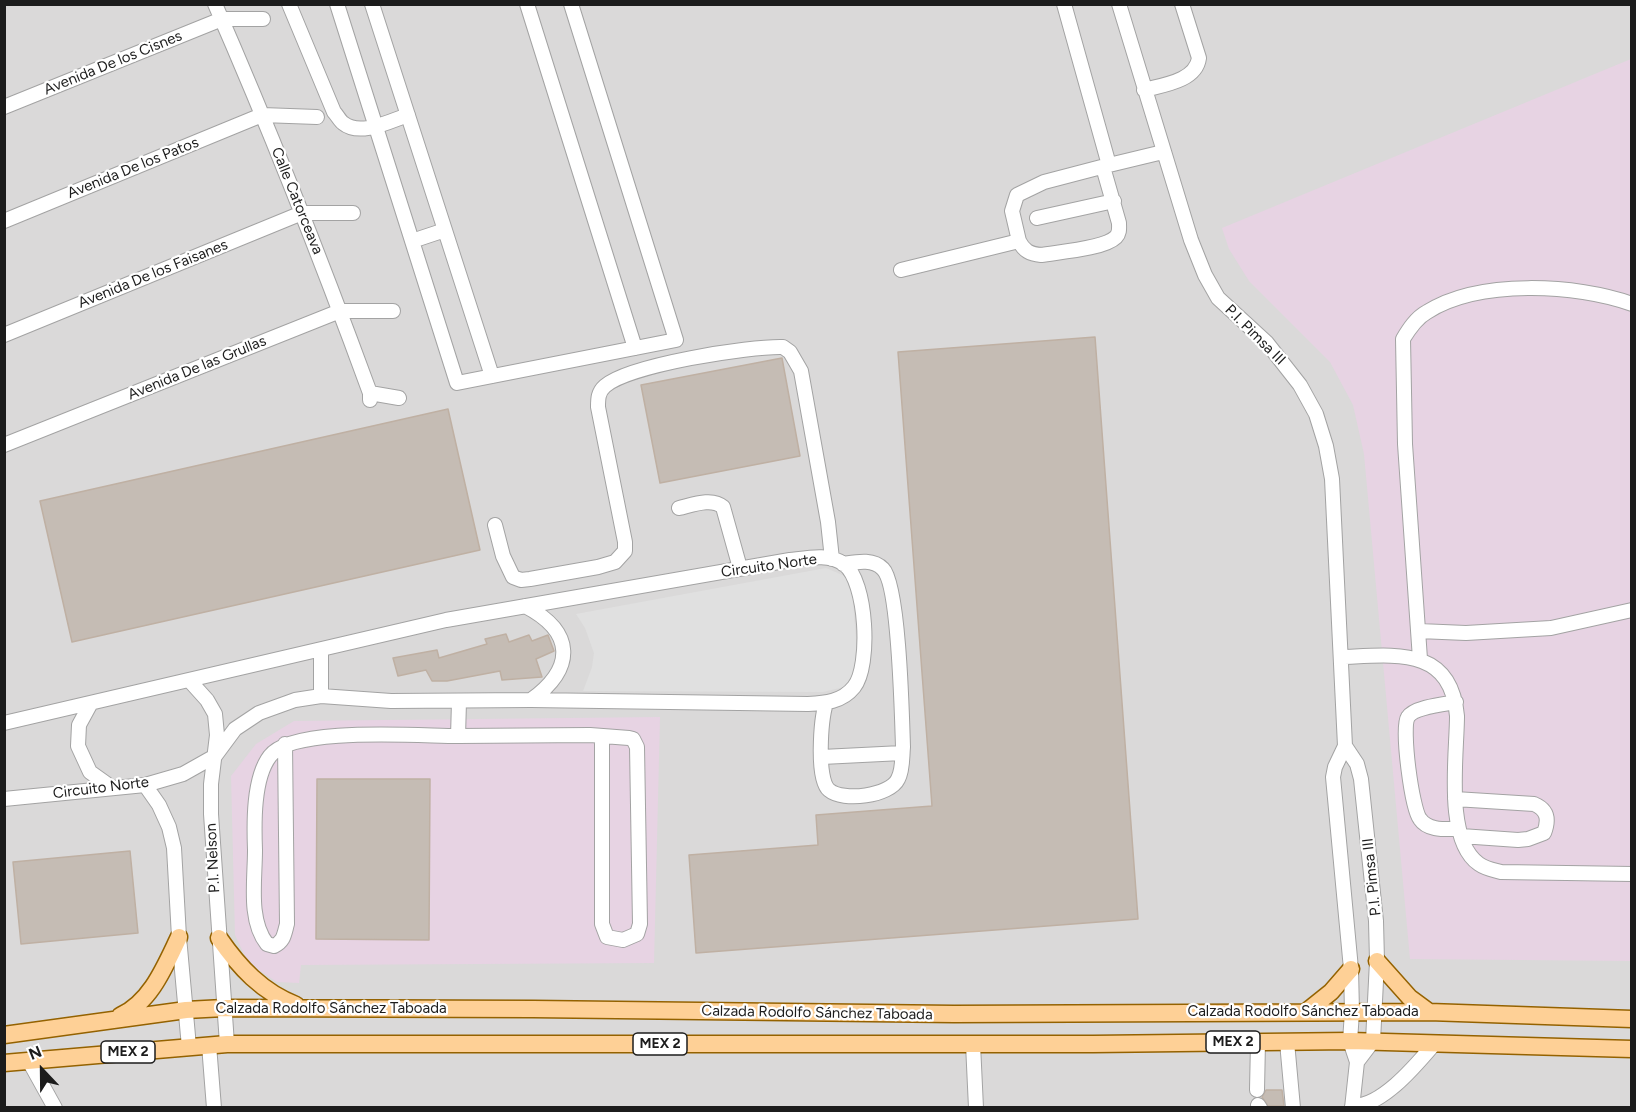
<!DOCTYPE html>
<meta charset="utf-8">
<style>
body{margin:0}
#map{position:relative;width:1636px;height:1112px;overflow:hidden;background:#eee9e1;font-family:Figtree,sans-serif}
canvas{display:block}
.frame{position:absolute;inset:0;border:6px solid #1c1c1c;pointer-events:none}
.north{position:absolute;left:12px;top:1040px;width:60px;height:60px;-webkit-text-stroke:4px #fff;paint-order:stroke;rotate:338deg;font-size:16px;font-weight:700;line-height:24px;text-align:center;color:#1c1c1c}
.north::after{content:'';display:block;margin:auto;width:21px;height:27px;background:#1c1c1c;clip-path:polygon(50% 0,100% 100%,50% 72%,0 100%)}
</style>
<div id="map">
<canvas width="1636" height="1112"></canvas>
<div class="frame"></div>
<div class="north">N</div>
</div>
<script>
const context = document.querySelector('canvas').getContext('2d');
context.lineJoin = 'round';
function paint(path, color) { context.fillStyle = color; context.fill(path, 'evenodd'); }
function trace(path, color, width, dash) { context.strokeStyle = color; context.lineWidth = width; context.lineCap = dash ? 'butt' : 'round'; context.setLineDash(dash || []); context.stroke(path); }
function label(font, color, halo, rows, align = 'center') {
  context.font = font + ' Figtree,sans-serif'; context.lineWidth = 4.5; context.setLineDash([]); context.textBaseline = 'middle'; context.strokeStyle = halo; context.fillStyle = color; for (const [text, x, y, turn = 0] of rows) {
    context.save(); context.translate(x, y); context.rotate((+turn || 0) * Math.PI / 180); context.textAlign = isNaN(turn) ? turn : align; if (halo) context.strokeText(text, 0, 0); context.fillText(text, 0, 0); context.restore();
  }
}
paint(new Path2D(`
 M5 5H1631V1107H5Z`), '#dad9d9');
paint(new Path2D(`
 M1631 59V961L1410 959 1364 454 1353 405 1330 362 1249 281 1229 249 1222 228Z
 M660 717 654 963 301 965 299 983 277 982 260 971 246 958 235 935 231 776 256 744 294 721Z`), '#e7d3e3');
paint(new Path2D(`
 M826 568 847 577 852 589 858 665 855 677 844 687 823 692 583 691 592 667 594 653 585 628 576 614Z`), '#e0e0e0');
const building = new Path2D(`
 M1095 337 1138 919 696 953 689 855 818 845 816 815 932 806 898 352Z
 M782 358 800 456 660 483 641 385Z
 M448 409 480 550 72 642 40 501Z
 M506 634 509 642 529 635 532 641 548 635 554 651 536 659 542 677 502 680 500 671 447 681H432L426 670 398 676 393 658 437 650 439 658 487 644 485 639Z
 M317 779H430L429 940 316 939Z
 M130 851 138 933 21 944 13 862Z
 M1266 1090H1282L1284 1106H1268L1262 1097Z`);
paint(building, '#c5bcb4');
trace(building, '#bfb0a3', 1.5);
const minor = new Path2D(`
 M215 4C271 132 322 262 370 393V400
 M289 4 334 112C337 115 340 121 343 123 360 137 390 121 408 115
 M337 4 457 383 676 340 571 4
 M372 4 492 376
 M527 4 635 348
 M1064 4 1109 165 1163 152
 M1119 4 1191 240 1205 275 1218 298 1267 343 1300 385 1316 414 1326 446 1332 479 1345 746 1335 767 1333 777 1351 969 1352 1012 1350 1041 1357 1062 1352 1108
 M1144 90C1163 85 1196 81 1199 58L1182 4
 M4 107 222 19H263
 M1037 218 1114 201
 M4 221 262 115 317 117
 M412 241 445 230
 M1019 241C1024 251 1030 254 1041 255 1058 252 1104 249 1116 237 1120 233 1119 228 1119 223L1103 167
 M901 270 1019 241 1012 211 1017 195 1044 182 1109 165
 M4 335 302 213H353
 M370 393 399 398
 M4 445 340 311H393
 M679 508C692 505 712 497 723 507L740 568
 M495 525 503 556 513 577 521 580 530 579 598 567 615 562 625 551V542L598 407C598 399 598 392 605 386 629 365 749 346 783 347L790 352 801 371 828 522 832 559
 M525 606C575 632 575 668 531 700
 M1419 631 1466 633 1551 628 1632 610
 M1342 657C1395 655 1451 646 1457 716 1457 754 1444 840 1479 864 1486 869 1494 870 1501 872L1632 874
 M1420 659 1405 444 1403 339C1409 329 1416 318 1427 312 1479 279 1576 284 1632 304
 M189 680 207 700 215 714 217 735 211 784V814L227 1044
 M321 696V650
 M1456 702C1445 704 1414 707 1408 717 1401 728 1412 809 1420 819 1428 831 1446 829 1459 829
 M91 703 79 725 78 746 90 772 111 787
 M826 703C821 719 816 779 829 790 843 802 890 796 898 779 903 770 902 757 903 747 902 717 899 585 883 569 873 558 856 562 843 564
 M4 723 446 620 790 560C807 558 829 553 844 564 867 581 871 666 854 687 842 702 825 703 808 704L531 700 391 701 321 696 295 700 259 713 235 729 215 756 183 774 145 785 4 799
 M458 736 590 735 629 738 633 739 637 747 640 924 637 934 623 940 607 937 602 924V736
 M285 744 287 924C284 935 284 941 274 946L267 944C248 920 255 880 255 850 254 824 253 778 270 756 292 726 419 736 458 736L459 702
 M1345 746 1357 764 1361 779 1376 921 1377 961 1373 1041 1357 1062
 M822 757 902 753
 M145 785 159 805 169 827 174 848 179 937 189 1047
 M1455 799 1534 804C1548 810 1549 820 1544 833L1528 839 1518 840 1461 836
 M1287 1042 1293 1108
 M973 1044 976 1108
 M209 1045 214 1108
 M29 1061 55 1108
 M1257 1090 1258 1042
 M1258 1105 1260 1108
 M1352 1106C1382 1107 1417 1064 1435 1043`);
const major = new Path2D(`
 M219 938C239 967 262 992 296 1005
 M1377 961 1410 998 1429 1012
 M1306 1012 1331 992 1351 969
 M120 1016C151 1002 165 966 179 937
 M4 1035 186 1010 224 1008 533 1009 954 1014 1429 1012 1632 1019
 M4 1063 227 1044H1093L1350 1041 1632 1049`);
trace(minor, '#a3a3a3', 16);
trace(major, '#946200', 19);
trace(minor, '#fff', 14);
trace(major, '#fed096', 16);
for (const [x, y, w] of [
 [1233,1042,54],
 [660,1044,54],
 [128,1052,54]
]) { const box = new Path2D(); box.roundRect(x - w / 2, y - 11, w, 22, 4.5); context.fillStyle = '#fff'; context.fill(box); trace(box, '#1c1c1c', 1.5); }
label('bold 14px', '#1c1c1c', null, [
 ["MEX 2",1233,1042],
 ["MEX 2",660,1044],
 ["MEX 2",128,1052]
]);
label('15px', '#1c1c1c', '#fff', [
 ["Avenida De los Cisnes",113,63,-22],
 ["Avenida De los Patos",133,168,-22],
 ["Calle Catorceava",297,201,68],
 ["Avenida De los Faisanes",153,274,-22],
 ["P.I. Pimsa III",1255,335,45],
 ["Avenida De las Grullas",197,368,-22],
 ["Circuito Norte",769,566,-8],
 ["Circuito Norte",101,788,-7],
 ["P.I. Nelson",213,858,-93],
 ["P.I. Pimsa III",1372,877,-96],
 ["Calzada Rodolfo Sánchez Taboada",331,1009],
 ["Calzada Rodolfo Sánchez Taboada",1303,1012],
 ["Calzada Rodolfo Sánchez Taboada",817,1013,1]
]);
</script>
